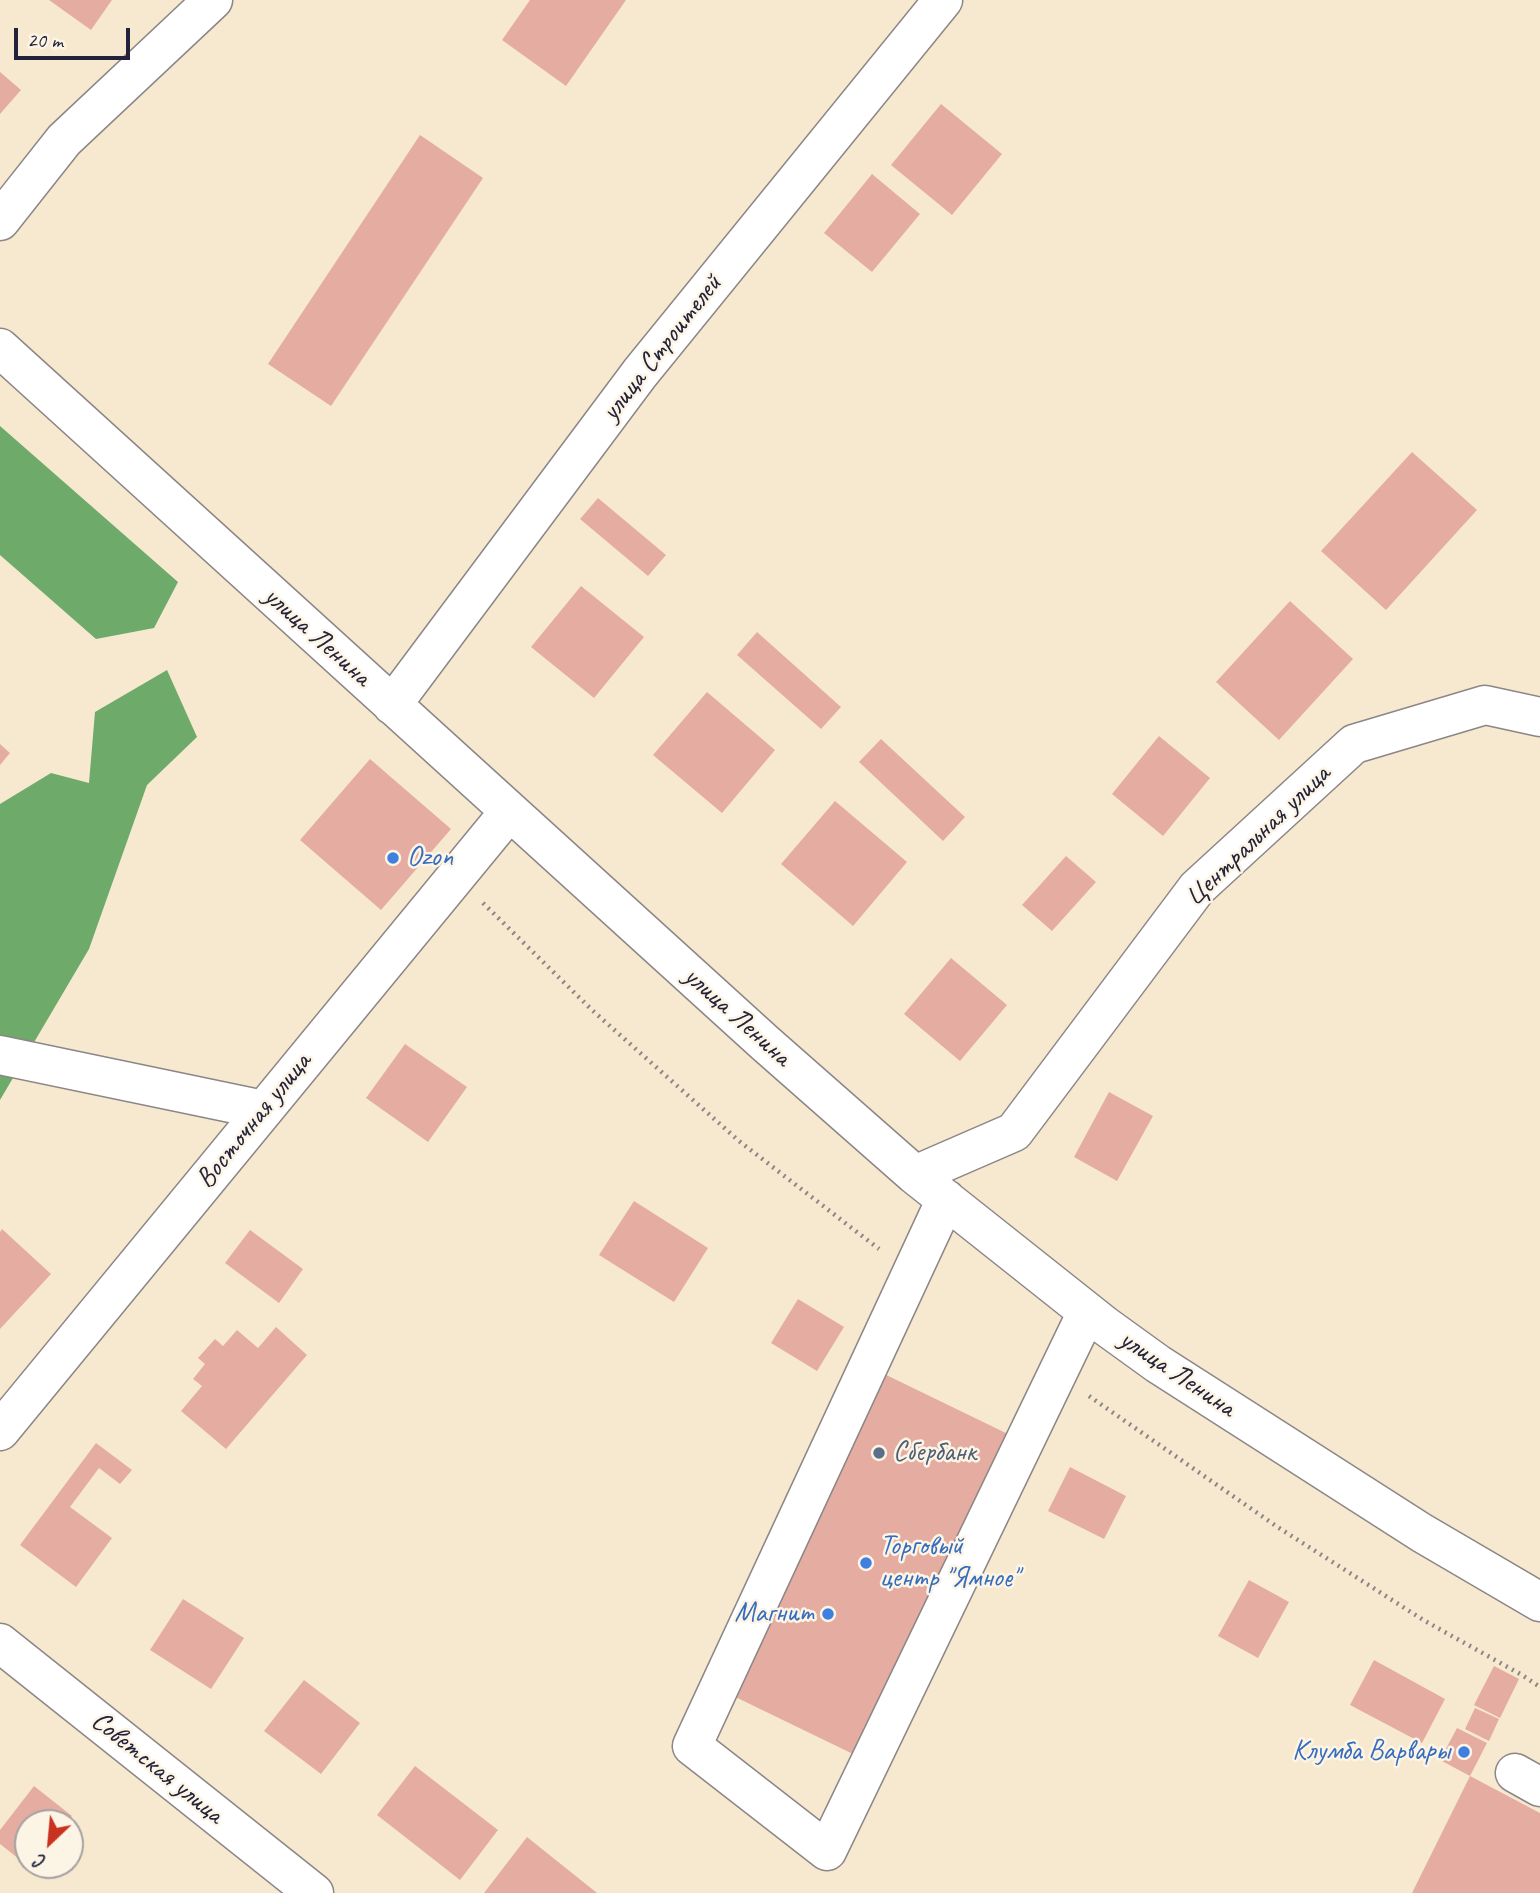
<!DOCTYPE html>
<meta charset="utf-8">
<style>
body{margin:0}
#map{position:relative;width:1540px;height:1893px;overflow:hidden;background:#f6e9d0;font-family:Caveat,sans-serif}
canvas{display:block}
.north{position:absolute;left:14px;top:1809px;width:70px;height:70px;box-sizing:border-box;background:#fcf5e5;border:2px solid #a5a1a1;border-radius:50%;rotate:206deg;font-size:19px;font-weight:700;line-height:28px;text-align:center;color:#22223b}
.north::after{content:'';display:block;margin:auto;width:24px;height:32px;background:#c8321e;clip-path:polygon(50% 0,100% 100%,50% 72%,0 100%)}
.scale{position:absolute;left:14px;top:28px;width:116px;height:32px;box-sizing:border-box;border:4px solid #22223b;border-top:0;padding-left:9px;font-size:21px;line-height:24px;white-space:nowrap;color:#22223b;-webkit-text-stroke:5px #fcf5e5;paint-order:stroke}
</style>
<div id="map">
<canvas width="1540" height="1893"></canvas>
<div class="north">С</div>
<div class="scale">20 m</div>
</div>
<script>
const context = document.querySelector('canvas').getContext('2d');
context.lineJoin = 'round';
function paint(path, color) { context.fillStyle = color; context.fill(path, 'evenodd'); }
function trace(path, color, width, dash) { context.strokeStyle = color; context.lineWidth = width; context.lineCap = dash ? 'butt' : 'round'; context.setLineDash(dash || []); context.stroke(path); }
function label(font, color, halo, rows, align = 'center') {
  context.font = font + ' Caveat,sans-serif'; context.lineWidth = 5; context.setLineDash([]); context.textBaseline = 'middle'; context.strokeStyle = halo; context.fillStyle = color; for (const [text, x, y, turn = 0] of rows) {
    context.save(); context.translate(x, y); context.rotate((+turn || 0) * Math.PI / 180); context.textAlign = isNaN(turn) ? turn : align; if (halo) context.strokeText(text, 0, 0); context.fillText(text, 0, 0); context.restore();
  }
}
paint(new Path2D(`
 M0 426 178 582 154 628 96 639 0 555Z
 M167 670 197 737 147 785 89 949 0 1100V804L51 773 89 783 95 712Z`), '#6eaa6a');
paint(new Path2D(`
 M49 0H112L91 30Z
 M530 0H626L566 86 502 40Z
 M0 72 21 90 0 114Z
 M941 104 1002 154 952 215 891 165Z
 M420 135 483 178 331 406 268 364Z
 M872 174 920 214 872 272 824 233Z
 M1412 452 1477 510 1386 610 1321 551Z
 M598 498 666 555 648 576 580 519Z
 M581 586 644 637 594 698 531 647Z
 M1290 601 1353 659 1279 740 1216 682Z
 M757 632 841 707 821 729 737 655Z
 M707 692 775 750 722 813 653 755Z
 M1159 736 1210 778 1163 836 1112 794Z
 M881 739 965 817 943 841 859 762Z
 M0 744 10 753 0 765Z
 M370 759 451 829 381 910 300 840Z
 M835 801 907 862 853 926 781 864Z
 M1066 856 1096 882 1052 931 1022 905Z
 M951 958 1007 1005 960 1061 904 1014Z
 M405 1044 467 1087 428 1142 366 1098Z
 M1109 1092 1153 1116 1117 1181 1074 1157Z
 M634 1201 708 1248 674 1302 599 1255Z
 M2 1229 51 1274 0 1329V1232Z
 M250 1230 303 1269 279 1303 225 1263Z
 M798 1299 844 1327 817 1371 771 1343Z
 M276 1327 307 1355 226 1449 181 1411 202 1386 193 1379 205 1364 198 1358 215 1339 223 1346 237 1330 258 1348Z
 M878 1371 1010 1435 855 1755 723 1691Z
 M96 1443 132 1470 120 1484 99 1468 70 1507 112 1538 76 1587 20 1545Z
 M1070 1467 1126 1496 1104 1539 1048 1511Z
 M1249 1580 1289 1602 1258 1658 1218 1636Z
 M183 1599 244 1638 211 1689 150 1650Z
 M1374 1660 1445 1699 1422 1743 1350 1705Z
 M1494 1666 1519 1679 1500 1718 1474 1705Z
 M304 1680 360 1723 321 1774 264 1731Z
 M1475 1708 1499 1719 1489 1741 1465 1729Z
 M1457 1728 1487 1743 1470 1776 1540 1813V1893H1412L1470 1776 1440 1760Z
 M415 1766 498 1830 460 1880 377 1815Z
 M34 1786 72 1816 66 1823H28V1866L0 1844V1830Z
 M527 1837 597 1893H484Z`), '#e5ada1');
const minor = new Path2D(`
 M0 221 64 140 213 0
 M0 348 765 1043 915 1175 1104 1325 1158 1364 1422 1533 1540 1602
 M392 705 640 373 943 0
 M0 1055 264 1110
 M915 1175 1014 1132 1197 888 1354 744 1485 705 1540 717
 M946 1199 692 1746 827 1851 1087 1312
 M0 1431 509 812
 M0 1643 314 1893
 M1515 1773 1540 1787`);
trace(minor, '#8c8686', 41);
trace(new Path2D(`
 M483 903 592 1010 739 1141 879 1249
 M1089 1396 1276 1526 1425 1621 1522 1675 1540 1687`), '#8c8686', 4.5, [2, 5]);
trace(minor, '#fff', 38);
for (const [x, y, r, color] of [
 [393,858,7,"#3f7fe0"],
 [879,1453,7,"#5c6f8a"],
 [866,1563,7,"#3f7fe0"],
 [828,1614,7,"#3f7fe0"],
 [1464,1752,7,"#3f7fe0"]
]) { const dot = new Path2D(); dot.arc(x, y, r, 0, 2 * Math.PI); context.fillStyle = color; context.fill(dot); trace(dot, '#fcf5e5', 2.5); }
label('28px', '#22223b', '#fcf5e5', [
 ["улица Строителей",662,348,-52],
 ["улица Ленина",317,637,42],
 ["Центральная улица",1258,836,-44],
 ["улица Ленина",737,1017,42],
 ["Восточная улица",254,1121,-51],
 ["улица Ленина",1177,1374,34],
 ["Советская улица",157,1768,39]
]);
label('28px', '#366cbe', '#fcf5e5', [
 ["Ozon",407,858],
 ["Торговый",880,1547],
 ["центр \"Ямное\"",880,1579],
 ["Магнит",814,1614,"right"],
 ["Клумба Варвары",1450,1752,"right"]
], 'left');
label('28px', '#4e5e75', '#fcf5e5', [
 ["Сбербанк",893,1453]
], 'left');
</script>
